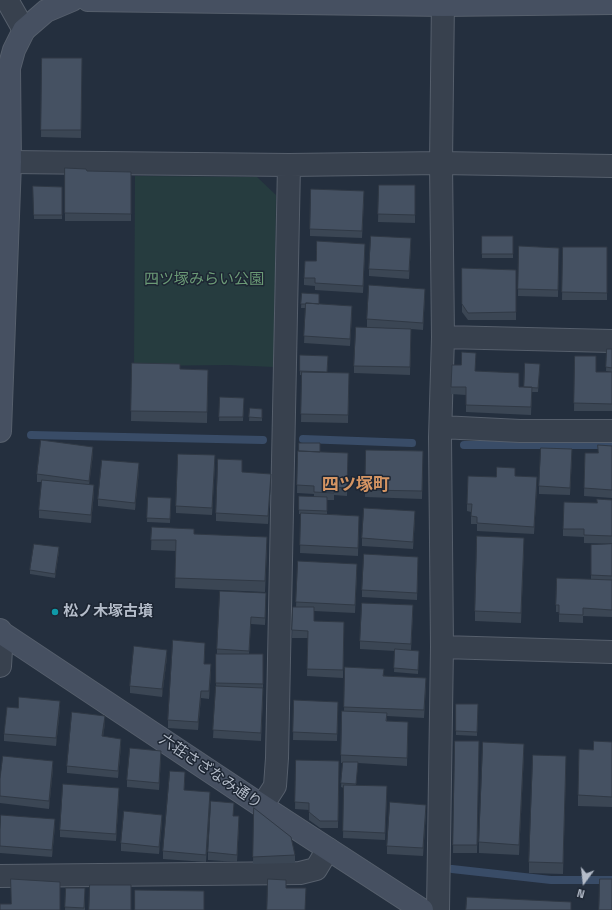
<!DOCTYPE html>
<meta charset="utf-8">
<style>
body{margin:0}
#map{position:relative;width:612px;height:910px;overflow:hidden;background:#242f3e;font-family:"Titillium Web",sans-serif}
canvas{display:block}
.north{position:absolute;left:564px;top:862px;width:40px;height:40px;-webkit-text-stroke:3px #1d2633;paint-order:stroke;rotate:195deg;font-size:11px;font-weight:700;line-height:16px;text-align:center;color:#b4bcc9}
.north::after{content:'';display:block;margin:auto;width:14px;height:18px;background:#b4bcc9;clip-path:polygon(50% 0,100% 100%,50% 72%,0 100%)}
</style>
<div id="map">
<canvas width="612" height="910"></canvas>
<div class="north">N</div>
</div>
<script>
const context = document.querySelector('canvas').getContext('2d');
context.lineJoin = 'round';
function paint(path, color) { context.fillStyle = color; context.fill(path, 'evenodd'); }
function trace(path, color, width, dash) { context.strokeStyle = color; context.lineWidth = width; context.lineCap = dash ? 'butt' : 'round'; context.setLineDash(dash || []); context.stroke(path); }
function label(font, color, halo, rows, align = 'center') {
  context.font = font + ' "Titillium Web","Noto Sans JP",sans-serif'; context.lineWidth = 3; context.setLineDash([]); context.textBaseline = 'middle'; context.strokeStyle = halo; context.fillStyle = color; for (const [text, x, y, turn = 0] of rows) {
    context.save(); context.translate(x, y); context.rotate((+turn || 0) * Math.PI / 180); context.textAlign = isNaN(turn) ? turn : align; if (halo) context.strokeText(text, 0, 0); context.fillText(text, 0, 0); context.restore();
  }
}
paint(new Path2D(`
 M135 176 257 177 276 195 274 367 228 365 134 366Z`), '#263c3f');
trace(new Path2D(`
 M31 435 263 440
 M303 439 412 443
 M464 445H612
 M452 869 551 880H612`), '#394c67', 8);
const street = new Path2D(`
 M7 0 24 30
 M10 162 289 165 277 758 275 786 262 806
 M289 165 441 163 612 166
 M443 337 612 341
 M441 427 520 431H612
 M442 647 612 652
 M0 666 2 633
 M0 876 300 873 316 869 328 849
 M438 910 442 647 440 437 443 337 441 163 443 0`);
const secondary = new Path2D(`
 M88 0 443 5 612 3
 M0 431 10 162 9 68 14 50 24 30 46 11 72 0
 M0 630 2 633 262 806 422 910`);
trace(street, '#565f6c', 24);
trace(secondary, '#565f6c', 24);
trace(street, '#38414e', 22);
trace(secondary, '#465061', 22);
paint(new Path2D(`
 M42 58H82L81 138 41 137Z
 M65 168 87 171 131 172V221H65Z
 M379 185H415V223L378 222Z
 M33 186 62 187V219H34Z
 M364 198 362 238 310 236V229Z
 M482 236H513V258H482Z
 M411 245 409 279 369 276V269Z
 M519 246 559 248 558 297 518 296Z
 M563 247H607V300H562Z
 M365 251 363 293 315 290V286L304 285V278L316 261Z
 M462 268 516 270V320H468L462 312Z
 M302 293 319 304 352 314 350 346 304 343 306 308H301Z
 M425 296 423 330 411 329 410 375 354 373V366L398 329 367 327V319Z
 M607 349H612V372L606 371Z
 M300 355 328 356 327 373H349L348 423 301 422 302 375H300Z
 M575 356 596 372H612V411H574Z
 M132 363 180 369 208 370 207 423 131 421Z
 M540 364 538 392H532L531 415 466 412V395L451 394V387L475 371 519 387H524Z
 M220 397 244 398 243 421H219Z
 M250 408 262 409V421H249Z
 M612 446V498L584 496 585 453H598Z
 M366 450 423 451 422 499 365 497Z
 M298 451 348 453 347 496 334 495V500H327V514L359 516 358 556 300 553 301 514H299V496L314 497V494L297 493Z
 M93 454 89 485 94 493 91 523 39 518V510L42 482H37V474Z
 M572 456 570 495 539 494V486Z
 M215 463 212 515 176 513V506Z
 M139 471 135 510 98 506V499Z
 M242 472 271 481 268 524 216 521V513Z
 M515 476 537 485 534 534 477 531V524H471V512L467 511V504L496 477Z
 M148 497 171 498 170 523 147 522Z
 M612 500V544L584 543V537L563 536V529L597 503Z
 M415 519 413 549 362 546V538Z
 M152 527 267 547 265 592 175 588 176 551 151 550Z
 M612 544V617L583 616V623L559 622V612H556V605L591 579V545Z
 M524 548 521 623 475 621V611Z
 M59 551 55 578 30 574V570Z
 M298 561 357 572 355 613 314 611V621L344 630 343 678 307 676 308 638H292L293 607H296Z
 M418 564 417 600 362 597V590Z
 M266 601 265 625 251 624 249 654H263V695L261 741 213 738 216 686V654H217V649Z
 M413 613 411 650 419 651 418 674 394 672 395 651 360 649V641Z
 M205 650 204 664 211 672 209 699 201 698 198 730 168 728V720Z
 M167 657 162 697 130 693V686Z
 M345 667 426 685 424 718 387 716V721L408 722 407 766 358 763 356 785 387 794 385 840 343 838 344 788 341 787 343 763H341V755L344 711Z
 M294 700 338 709 337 741 293 740Z
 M456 704H478L477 736 456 735Z
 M18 708H60L56 746 4 741V734Z
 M105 723 103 737 121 746 118 778 67 773V766Z
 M455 741H479L477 853H453Z
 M612 742V807L578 806V795L593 750Z
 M524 754 519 855 479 853V842Z
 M161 758 159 790 127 787V780Z
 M296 760 339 761 338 828H320L309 820V810L295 809Z
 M566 767 563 874 529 873V862Z
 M53 769 49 809 0 803V779Z
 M185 780 184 790 210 799 206 862 163 859V851Z
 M119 795 116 841 60 837V830Z
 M254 808 295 855V863L253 864Z
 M426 812 423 856 387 854V846Z
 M162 822 159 854 121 851V843Z
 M239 824 237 862 208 860V852Z
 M55 826 52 857 0 853V830Z
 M66 888H85V910H65Z`), '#3b4654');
paint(new Path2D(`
 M411 238V245L409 279V271Z
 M365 244V251L363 293V286Z
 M425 289V296L423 330V323Z
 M352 306V314L350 346V339Z
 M93 447V454L89 488V481Z
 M572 449V456L570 495V488Z
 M215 455V463L212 515V508Z
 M139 463V471L135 510V503Z
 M271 474V481L268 524V516Z
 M537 477V485L534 534V527Z
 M94 485V493L91 523V515Z
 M415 511V519L413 549V542Z
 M524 538V548L521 623V613Z
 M59 547V551L55 578V574Z
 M266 593V601L265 625V618Z
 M167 650V657L162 697V689Z
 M211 664V672L209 699V691Z
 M201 691V698L198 730V722Z
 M60 701V708L56 746V738Z
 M105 716V723L102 744V736Z
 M121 739V746L118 778V771Z
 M524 744V754L519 855V845Z
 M161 751V758L159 790V783Z
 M566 756V767L563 874V863Z
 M53 761V769L49 809V801Z
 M119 788V795L116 841V834Z
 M210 792V799L206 862V855Z
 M426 805V812L423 856V848Z
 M162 815V822L159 854V847Z
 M239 816V824L237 862V855Z
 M55 819V826L52 857V850Z`), '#303945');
const building = new Path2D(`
 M42 58H82L81 130H41Z
 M65 168 86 169 87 171 131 172V214L65 213Z
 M379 185H415V215L378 214Z
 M33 186 62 187V215H34Z
 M311 189 364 191 362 231 310 229Z
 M371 236 411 238 409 271 369 269Z
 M482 236H513V254H482Z
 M317 241 365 244 363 286 315 283V278H304L305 261H316Z
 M519 246 559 248 558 290 518 289Z
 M563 247H607V293L562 292Z
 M462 268 516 270V312L468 313 462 304Z
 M369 285 425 289 423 323 367 319Z
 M302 293 319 294V304L306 303V304H301Z
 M306 303 352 306 350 339 304 336Z
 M356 327 411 329 410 367 354 366Z
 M607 349H612V368L606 367Z
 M462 352 476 353 475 371 519 373V387H532L531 407 466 405V387H451L452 365H461Z
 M300 355 328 356 327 372 300 371Z
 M575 356H596V372H612V404L574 403Z
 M132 363 180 364V369L208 370 207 412 131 411Z
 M525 363 540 364 538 388 524 387Z
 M302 372 349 373 348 415 301 414Z
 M220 397 244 398 243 417H219Z
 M250 408 262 409V418L249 417Z
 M41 440 93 447 89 481 37 474Z
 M299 443H320V452L299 451Z
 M598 445 612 446V490L584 488 585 453H598Z
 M541 448 572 449 570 488 539 486Z
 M366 450 423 451 422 491 365 490Z
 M298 451 348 453 347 488 334 487V493L314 492V486L297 485Z
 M178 454 215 455 212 508 176 506Z
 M218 459 242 460V472L271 474 268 516 216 513Z
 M102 460 139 463 135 503 98 499Z
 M497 467 515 468V476L537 477 534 527 477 523V517L471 516 472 504H467L468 476 496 477Z
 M42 480 94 485 91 515 39 510Z
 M299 496 327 497V511L299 510Z
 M148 497 171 498 170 519 147 518Z
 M597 499 612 500V536L584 535V529H563L564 502 597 503Z
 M364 508 415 511 413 542 362 538Z
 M301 513 359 516 358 548 300 545Z
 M152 527 194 529V534L267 537 265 581 175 578 176 540H151Z
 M477 536 524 538 521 613 475 611Z
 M34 544 59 547 55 574 30 570Z
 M612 544V576L591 575V545Z
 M364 554 418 557 417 593 362 590Z
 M298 561 357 564 355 605 296 602Z
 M557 578 612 580V610L583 608V615L559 614V605H556Z
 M220 591 266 593 265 618 251 617 249 651 217 649Z
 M362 603 413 605 411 644 360 641Z
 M293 607H314V621L344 622 343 670 307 669 308 631 292 630Z
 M173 640 205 643 204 664H211L209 691H201L198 722 168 720Z
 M134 646 167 650 162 689 130 686Z
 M395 649 419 651 418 670 394 668Z
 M216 654H263V684L216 683Z
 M345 667 384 669 383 676 426 678 424 710 344 707Z
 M216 686 263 688 261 733 213 730Z
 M19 697 60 701 56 738 4 734 7 707 18 708Z
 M294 700 338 702 337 734 293 732Z
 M456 704H478L477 732 456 731Z
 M342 711 387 713 386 721 408 722 407 758 341 755Z
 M72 712 105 716 102 736 121 739 118 771 67 766Z
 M455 741H479L477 845H453Z
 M594 741 612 742V797L578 795 579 749 593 750Z
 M483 742 524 744 519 845 479 842Z
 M130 748 161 751 159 783 127 780Z
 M533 755 566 756 563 863 529 862Z
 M3 756 53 761 49 801 0 796V779Z
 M296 760 339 761 338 821H320L309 812V803L295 802Z
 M343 762H358L356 784 341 783Z
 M170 771 185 772 184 790 210 792 206 855 163 851Z
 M63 784 119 788 116 834 60 830Z
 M344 785 387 786 385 833 343 831Z
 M211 801 234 803 233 816H239L237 855 208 852Z
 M390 802 426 805 423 848 387 846Z
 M254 808 291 837 295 855 253 857Z
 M124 811 162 815 159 847 121 843Z
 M1 815 55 819 52 850 0 846V830Z
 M11 879 60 882V910H0V904H11Z
 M268 879 286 880V888H306L305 910H267Z
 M600 879H612V910H599Z
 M90 885H131V910H89Z
 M66 888H85L84 908 65 907Z
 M135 890 204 891V910H135Z
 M467 897 571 902V910H466Z`);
paint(building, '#455162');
trace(building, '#303945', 1);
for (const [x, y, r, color] of [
 [55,612,4,"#0f9aa8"]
]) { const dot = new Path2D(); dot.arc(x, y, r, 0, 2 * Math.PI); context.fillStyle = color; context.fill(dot); trace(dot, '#1d2633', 1.5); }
label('15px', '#6b9a76', '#1d2633', [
 ["四ツ塚みらい公園",204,280]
]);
label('bold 15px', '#b4bcc9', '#1d2633', [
 ["松ノ木塚古墳",63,612]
], 'left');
label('15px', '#b4bcc9', '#1d2633', [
 ["六荘さざなみ通り",210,772,34]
]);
label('bold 17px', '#d59563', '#1d2633', [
 ["四ツ塚町",356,486]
]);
</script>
